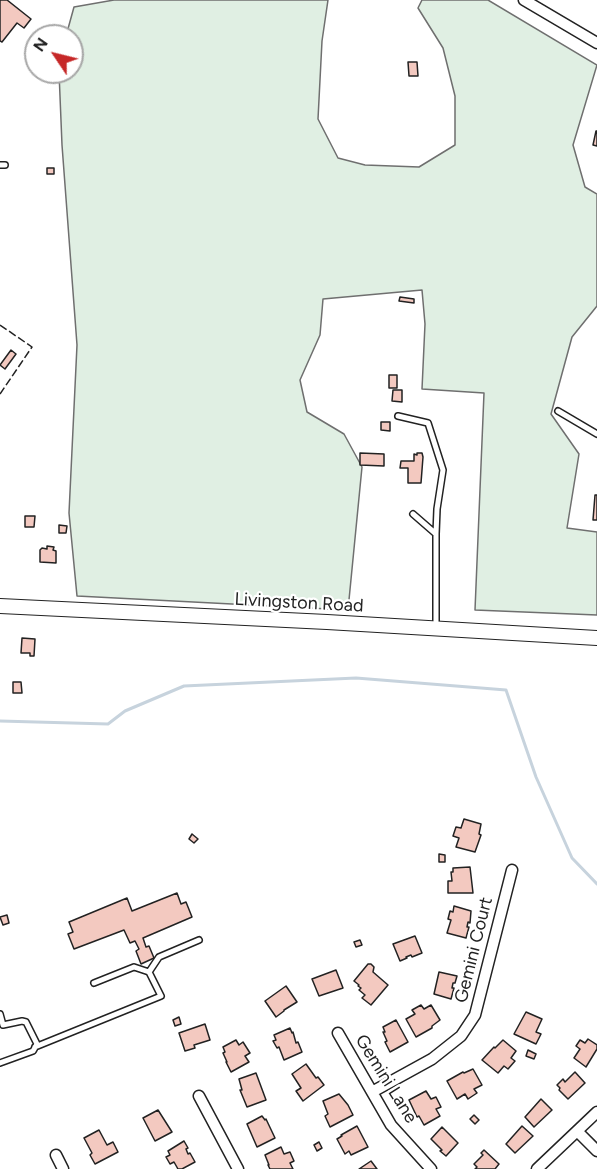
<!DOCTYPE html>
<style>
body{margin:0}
#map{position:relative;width:597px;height:1169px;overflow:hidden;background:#fff;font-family:Figtree,sans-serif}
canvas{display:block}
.north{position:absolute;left:24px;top:24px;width:60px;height:60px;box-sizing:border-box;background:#fff;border:2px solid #a7a7a7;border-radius:50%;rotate:305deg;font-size:16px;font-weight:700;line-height:24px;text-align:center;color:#222}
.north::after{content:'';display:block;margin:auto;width:21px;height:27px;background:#c62828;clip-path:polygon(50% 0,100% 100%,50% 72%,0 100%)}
</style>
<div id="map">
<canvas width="597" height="1169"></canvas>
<div class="north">N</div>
</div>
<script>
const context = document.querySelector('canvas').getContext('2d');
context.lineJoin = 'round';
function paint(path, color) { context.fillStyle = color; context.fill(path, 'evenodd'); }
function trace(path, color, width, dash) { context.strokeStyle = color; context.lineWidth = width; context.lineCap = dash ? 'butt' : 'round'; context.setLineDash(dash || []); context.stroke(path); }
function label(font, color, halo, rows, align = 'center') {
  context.font = font + ' Figtree,sans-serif'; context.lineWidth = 4.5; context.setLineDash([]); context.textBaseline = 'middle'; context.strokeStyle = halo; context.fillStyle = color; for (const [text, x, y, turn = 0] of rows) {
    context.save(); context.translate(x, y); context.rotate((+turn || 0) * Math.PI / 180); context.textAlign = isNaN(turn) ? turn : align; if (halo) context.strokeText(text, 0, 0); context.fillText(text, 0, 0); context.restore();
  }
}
const green = new Path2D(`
 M114 0H328L322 41 318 119 338 158 365 165 419 167 455 145V96L443 48 418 8 422 0H488L597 65 573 145 585 187 597 194V306L572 337 551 414 579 454 567 528 597 532V615L475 610 484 393 422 389 425 324 422 290 323 299 320 335 300 380 307 412 344 434 362 467 348 610 77 596 69 513 77 345 62 145 59 72H72V36H66L74 7Z`);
paint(green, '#e0efe3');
trace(green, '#6f6f6f', 1.5);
trace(new Path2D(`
 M0 721 108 724 125 711 184 686 356 678 506 690 536 777 572 858 597 884`), '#c7d3dd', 3);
const building = new Path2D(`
 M0 0H7L31 19 24 28 17 23 2 42 0 41Z
 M408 62H417L418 76H409Z
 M596 131H597V146L593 145Z
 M47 168H54V174H47Z
 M400 297 414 299V303L399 301Z
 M11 350 16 354 5 369 0 365Z
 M389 375H397V388H389Z
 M393 390H402V402L392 401Z
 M381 422H390V431L381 430Z
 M360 453 384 454V466L360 465Z
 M417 453H422L423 457 421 483H408V468H400L401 461H414V454L417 455Z
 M595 495H597V520H593Z
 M25 516H35L34 527H25Z
 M59 525 67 526 66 533H59Z
 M47 546 54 547 53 550 56 551V563L40 562V550L42 548 47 549Z
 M22 638 35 639 34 656H30V653H21Z
 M13 682H21L22 693H13Z
 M464 819 481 824 479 834 481 835 475 852 456 847 459 838 453 836 456 827 461 828Z
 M192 834 198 839 194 843 189 839Z
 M439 854 445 855V862H439Z
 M470 867 473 893H448V881H452L451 872H453V868Z
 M177 893 181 904 186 902 192 917 143 938 146 947 149 946 154 958 141 964 136 951 139 949 135 941 130 943 124 930 74 949 68 934 73 932 69 922 127 898 132 911Z
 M454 906 471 911 470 923 468 922 467 927H469L466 938 447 933 451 920 448 919 450 911 453 912Z
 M7 915 9 923 3 925 0 917Z
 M415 936 422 953 412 957 411 955 406 957 407 958 400 961 393 944Z
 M360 940 362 945 356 947 354 942Z
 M368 964H371L374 967 373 972 388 985 371 1005 362 998 365 995 359 990 361 988 358 986 359 985 354 981Z
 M336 970 343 988 319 996 312 979Z
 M439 972 457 976 455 983H453L452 988H454L451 999 434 994Z
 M286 986 297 1002 284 1010V1011L276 1017 265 1001Z
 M421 1005 424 1009 431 1005 440 1020 432 1026V1028L416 1037 406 1019 415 1014 412 1010Z
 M526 1012 542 1019 536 1032 541 1034 536 1044 514 1034Z
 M179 1017 181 1024 175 1026 173 1020Z
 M396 1020 408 1042 390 1052 385 1042 387 1041 383 1032H385L383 1027Z
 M205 1024 210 1040 194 1045 195 1048 185 1051 179 1033Z
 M290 1028 292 1033 293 1032 296 1043 298 1042 302 1052 284 1060 279 1047 277 1048 273 1041 276 1040 274 1035Z
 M588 1039 597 1045V1049L586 1067 574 1058 580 1049 576 1046 580 1040 585 1043Z
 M236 1040 239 1045 243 1042 250 1053 245 1056 249 1062 231 1072 226 1062H227L223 1053 225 1052 223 1047Z
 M503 1040 516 1051 511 1058 515 1061 508 1069 504 1066 498 1073 482 1060 494 1047 495 1048Z
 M528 1050 536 1054 534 1059 526 1056Z
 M306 1064 316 1078 318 1077 324 1085 303 1101 296 1091 301 1088 292 1074Z
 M473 1069 482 1085 474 1089 477 1093 468 1099 465 1094 457 1099 447 1081 463 1072 464 1073Z
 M575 1072 585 1083 568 1099 559 1090 560 1088 557 1085 563 1079 565 1082Z
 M256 1073 266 1100 247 1107 240 1090H242L239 1079Z
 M426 1091 431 1099 436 1097 441 1107 436 1109 440 1116 424 1125 419 1116 417 1117 409 1100Z
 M339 1094 348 1105 353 1115 330 1127 325 1116 328 1114 323 1101Z
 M541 1099 552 1110 534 1127 525 1117Z
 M158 1110 172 1132 155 1141 143 1118Z
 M474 1115 479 1120 475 1124 470 1119Z
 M262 1116 265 1120 266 1119 275 1138 257 1147 247 1124Z
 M357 1126 368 1147 351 1155 349 1151 345 1154 337 1139 342 1136 341 1135Z
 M522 1126 533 1136 515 1153 506 1144Z
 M442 1127 458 1143 446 1156 440 1151 442 1150 431 1139Z
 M99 1130 107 1145 113 1142 118 1152 95 1164 90 1155 92 1153 84 1138Z
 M184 1141 188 1148 186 1149 188 1154 190 1153 195 1162 182 1169H178L174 1162 170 1164 166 1157 170 1155 168 1151Z
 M319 1142 322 1148 317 1151 314 1145Z
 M281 1147 284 1154 290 1152 294 1161 290 1163 293 1169H270L268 1165H269L265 1155Z
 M484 1150 499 1164 495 1169H475L477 1167 474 1164 483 1155 481 1153Z
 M371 1161 377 1169H359Z`);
paint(building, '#f3c9c0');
trace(building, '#222', 1.5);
const service = new Path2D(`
 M0 165H5
 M558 411 597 434
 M398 416 428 423 443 470 437 509 436 534
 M413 514 436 534V626
 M149 972 159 957 199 940
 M0 1014 3 1025 22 1021 26 1022 37 1044 33 1051 0 1063
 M35 1047 161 996 149 972 134 967 94 983`);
const minor = new Path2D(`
 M524 0 597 43
 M338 1033 391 1125 431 1169
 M372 1092 432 1059 461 1036 475 1015 512 870
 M199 1096 238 1169
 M577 1131 597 1151
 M56 1155 63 1169
 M537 1169 597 1112`);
const secondary = new Path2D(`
 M0 606 327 622 597 638`);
trace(service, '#222', 8);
trace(minor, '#222', 13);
trace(secondary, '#222', 16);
trace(service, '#fff', 5);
trace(minor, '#fff', 10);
trace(secondary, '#fff', 14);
trace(new Path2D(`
 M0 325 32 347 0 394`), '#222', 1.5, [8, 3]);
label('18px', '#222', '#fff', [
 ["Livingston Road",299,603,3],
 ["Gemini Court",474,950,-76],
 ["Gemini Lane",386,1079,58]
]);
</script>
